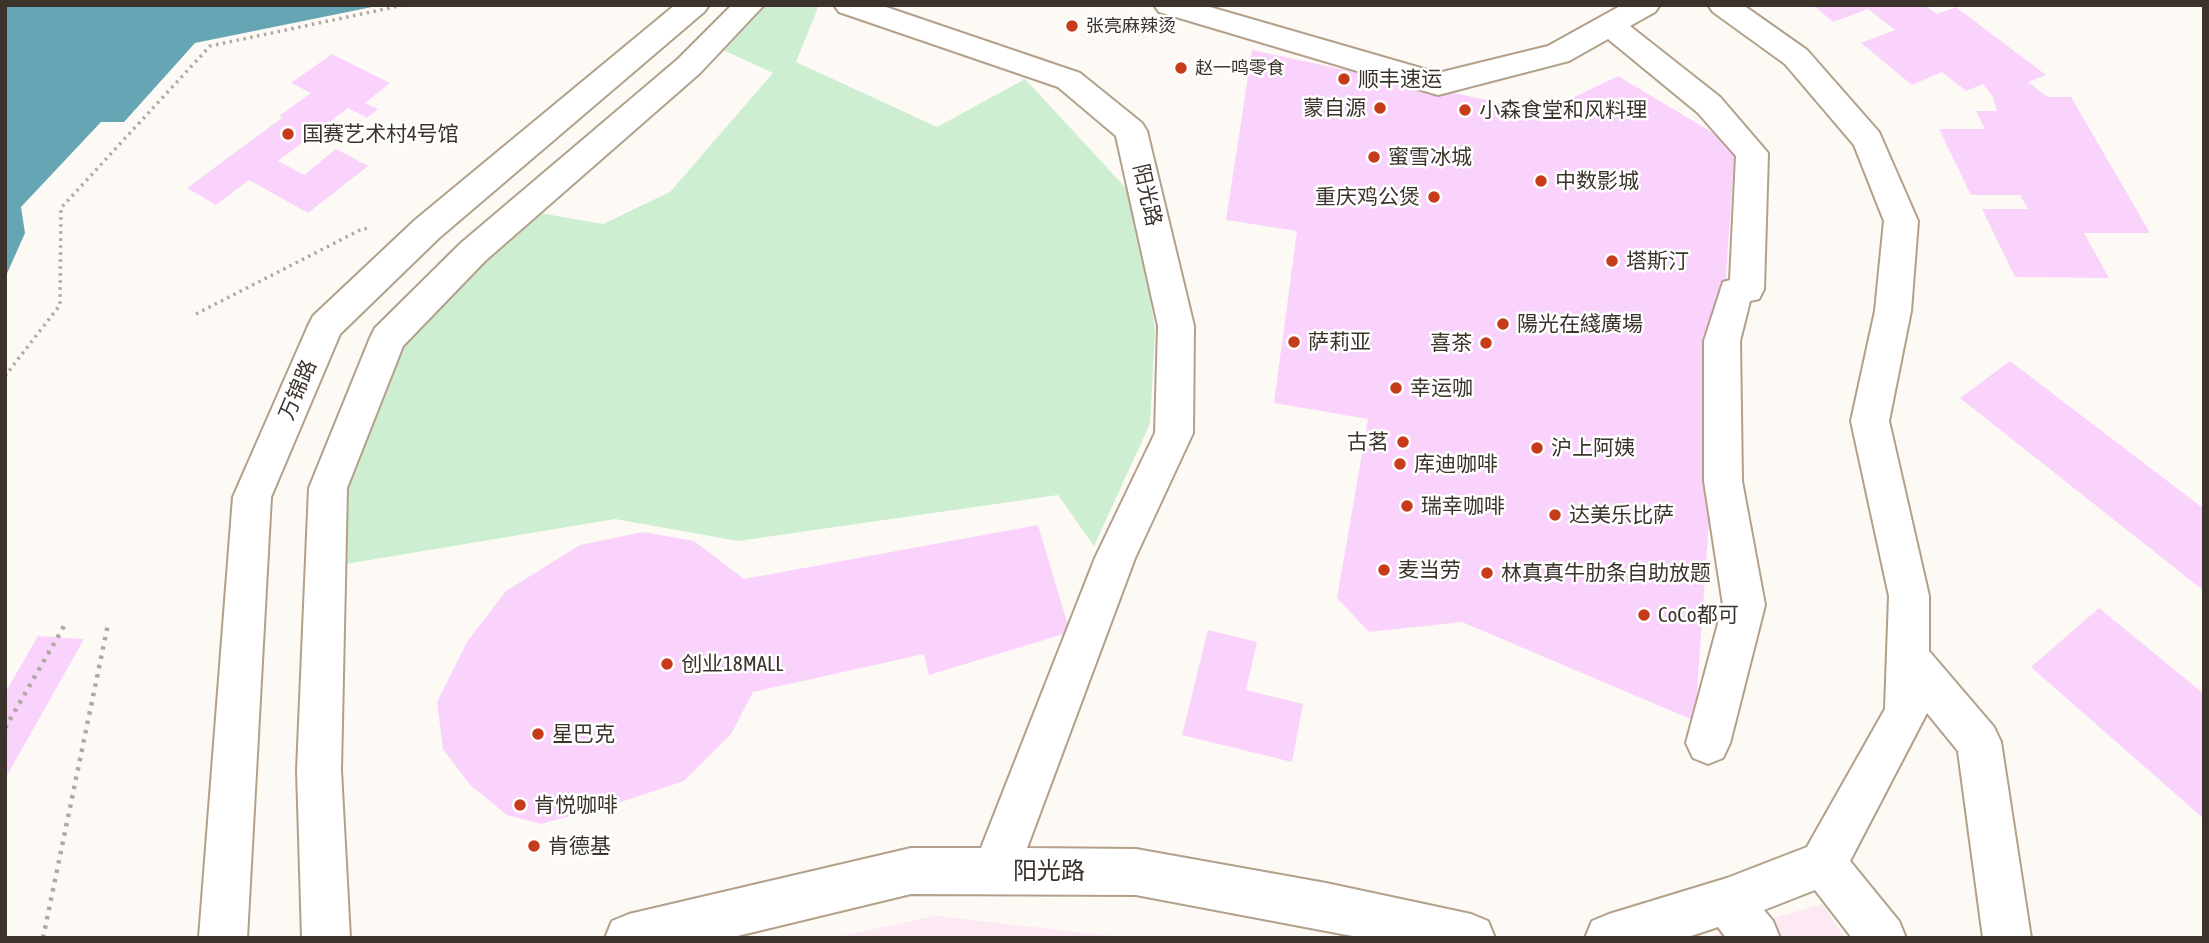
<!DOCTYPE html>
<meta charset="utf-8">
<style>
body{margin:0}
#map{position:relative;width:2209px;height:943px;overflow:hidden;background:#fdf9f4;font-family:"Asap Condensed",sans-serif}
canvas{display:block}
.frame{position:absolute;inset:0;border:7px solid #3c342c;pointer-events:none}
</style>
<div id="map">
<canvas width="2209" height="943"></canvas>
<div class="frame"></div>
</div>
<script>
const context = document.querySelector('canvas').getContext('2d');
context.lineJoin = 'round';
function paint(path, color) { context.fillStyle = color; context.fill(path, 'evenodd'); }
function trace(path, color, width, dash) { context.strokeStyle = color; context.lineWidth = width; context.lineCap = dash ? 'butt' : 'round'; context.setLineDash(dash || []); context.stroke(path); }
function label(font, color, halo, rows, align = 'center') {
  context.font = font + ' "Asap Condensed","Noto Sans SC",sans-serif'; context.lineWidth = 5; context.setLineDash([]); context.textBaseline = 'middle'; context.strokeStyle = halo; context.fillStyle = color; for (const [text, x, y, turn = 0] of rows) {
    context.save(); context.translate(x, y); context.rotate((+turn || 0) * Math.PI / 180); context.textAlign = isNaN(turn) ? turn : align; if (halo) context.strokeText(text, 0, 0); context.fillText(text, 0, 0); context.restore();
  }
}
paint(new Path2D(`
 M1822 904 1845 938H1705Z
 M935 916 1130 938H832Z`), '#fce9f3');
paint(new Path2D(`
 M764 5H819L796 62 937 127 1025 79 1137 200 1155 331 1150 424 1094 546 1058 495 738 541 615 519 340 565 343 487 400 338 534 212 603 224 670 192 773 73 721 49Z`), '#ceeed1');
paint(new Path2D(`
 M5 5H382L195 43 124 122H101L21 207 25 233 5 278Z`), '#66a6b4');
paint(new Path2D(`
 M1813 5H1925L1937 14 1956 7 2046 75 2028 82 2048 97H2071L2150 233H2084L2109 278 2015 277 1982 209H2028L2020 195H1971L1939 129H1985L1976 111H1997L1993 97 1983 84 1966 91 1942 72 1912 85 1861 43 1895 30 1868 9 1833 22Z
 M1252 50 1496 102 1516 112 1541 113 1618 76 1735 146 1695 721 1462 622 1369 632 1337 598 1368 419 1274 403 1297 231 1226 220Z
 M332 54 390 83 365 103 378 109 367 118 348 108 278 161 304 175 336 149 368 166 308 213 249 180 216 205 187 188 283 117 279 116 311 93 291 83Z
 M2010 361 2204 509V591L1960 398Z
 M1038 525 1070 632 929 675 924 654 753 692 731 734 684 781 618 803 541 824 507 815 470 785 443 749 437 702 467 642 506 591 580 545 643 532 694 541 744 579Z
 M2099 608 2204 694V819L2031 667Z
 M1208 630 1257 642 1246 690 1303 704 1292 762 1182 735Z
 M38 636 84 639 5 779V693Z`), '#fad3fd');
const minor = new Path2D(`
 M675 5H709L704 12 439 238 340 334 271 497 247 938H199L233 497 308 326 313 316 415 220Z
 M732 5H764L700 73 485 261 403 346 347 488 341 770 350 938H302L297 770 309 488 370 338 375 328 461 243 678 59Z
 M834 5H880L1080 73 1142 123 1147 131 1194 326 1193 433 1135 558 1027 848 1136 849 1326 883 1471 914 1488 921 1495 938H1363L1136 895 911 894 729 938H605L612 921 629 914 911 848H981L1095 558 1155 433 1158 326 1116 136 1058 87 839 12Z
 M1154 5H1203L1438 73 1548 46 1622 5H1660L1655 12 1630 26 1720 97 1768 153 1764 289 1759 299 1750 301 1740 341 1742 481 1765 605 1730 743 1723 758 1708 764 1693 758 1686 743 1723 605 1704 481V341L1723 282 1730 280 1736 156 1698 113 1608 39 1569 61 1438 95 1159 12Z
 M1708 5H1743L1807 50 1879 132 1918 221 1911 311 1889 421 1929 596V651L1994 727 2001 742 2031 938H1983L1958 751 1927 713 1850 861 1899 921 1906 938H1852L1815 890 1764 910 1773 921 1780 938H1726L1718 927 1685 938H1585L1592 921 1609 914 1727 878 1807 847 1885 709 1889 596 1851 421 1875 311 1884 221 1854 145 1785 64 1713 12Z`);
trace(minor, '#b3a08b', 4);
trace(new Path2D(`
 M196 314 362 229 370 228
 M5 376 60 305 61 208 210 46 404 5`), '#afa9a3', 3.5, [2.5, 4.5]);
trace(new Path2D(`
 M5 728 67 621
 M43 938 108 624`), '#afa9a3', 4.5, [3.5, 6]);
paint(minor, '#fff');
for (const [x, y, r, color] of [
 [1072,26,7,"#c63c1b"],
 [1181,68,7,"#c63c1b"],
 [1344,79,7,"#c63c1b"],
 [1380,108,7,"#c63c1b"],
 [1465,110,7,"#c63c1b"],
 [288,134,7,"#c63c1b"],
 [1374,157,7,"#c63c1b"],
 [1541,181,7,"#c63c1b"],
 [1434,197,7,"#c63c1b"],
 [1612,261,7,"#c63c1b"],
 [1503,324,7,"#c63c1b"],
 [1294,342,7,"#c63c1b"],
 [1486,343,7,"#c63c1b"],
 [1396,388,7,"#c63c1b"],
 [1403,442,7,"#c63c1b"],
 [1537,448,7,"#c63c1b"],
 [1400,464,7,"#c63c1b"],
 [1407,506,7,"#c63c1b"],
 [1555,515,7,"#c63c1b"],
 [1384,570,7,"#c63c1b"],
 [1487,573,7,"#c63c1b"],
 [1644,615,7,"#c63c1b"],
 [667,664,7,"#c63c1b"],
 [538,734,7,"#c63c1b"],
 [520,805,7,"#c63c1b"],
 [534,846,7,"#c63c1b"]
]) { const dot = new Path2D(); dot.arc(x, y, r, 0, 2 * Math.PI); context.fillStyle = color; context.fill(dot); trace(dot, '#fff', 2.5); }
label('18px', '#3c342c', '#fff', [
 ["张亮麻辣烫",1086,26],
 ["赵一鸣零食",1195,68]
], 'left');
label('21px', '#3c342c', '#fff', [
 ["顺丰速运",1358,79],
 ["蒙自源",1366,108,"right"],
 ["小森食堂和风料理",1479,110],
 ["国赛艺术村4号馆",302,134],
 ["蜜雪冰城",1388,157],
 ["中数影城",1555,181],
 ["重庆鸡公煲",1420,197,"right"],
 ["塔斯汀",1626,261],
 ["陽光在綫廣場",1517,324],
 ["萨莉亚",1308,342],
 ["喜茶",1472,343,"right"],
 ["幸运咖",1410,388],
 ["古茗",1389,442,"right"],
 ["沪上阿姨",1551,448],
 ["库迪咖啡",1414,464],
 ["瑞幸咖啡",1421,506],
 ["达美乐比萨",1569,515],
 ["麦当劳",1398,570],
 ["林真真牛肋条自助放题",1501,573],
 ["CoCo都可",1658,615],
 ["创业18MALL",681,664],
 ["星巴克",552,734],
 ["肯悦咖啡",534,805],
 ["肯德基",548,846]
], 'left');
label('21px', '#3c342c', '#fff', [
 ["阳光路",1147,195,77],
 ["万锦路",298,390,-67]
]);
label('24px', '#3c342c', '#fff', [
 ["阳光路",1049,871]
]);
</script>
